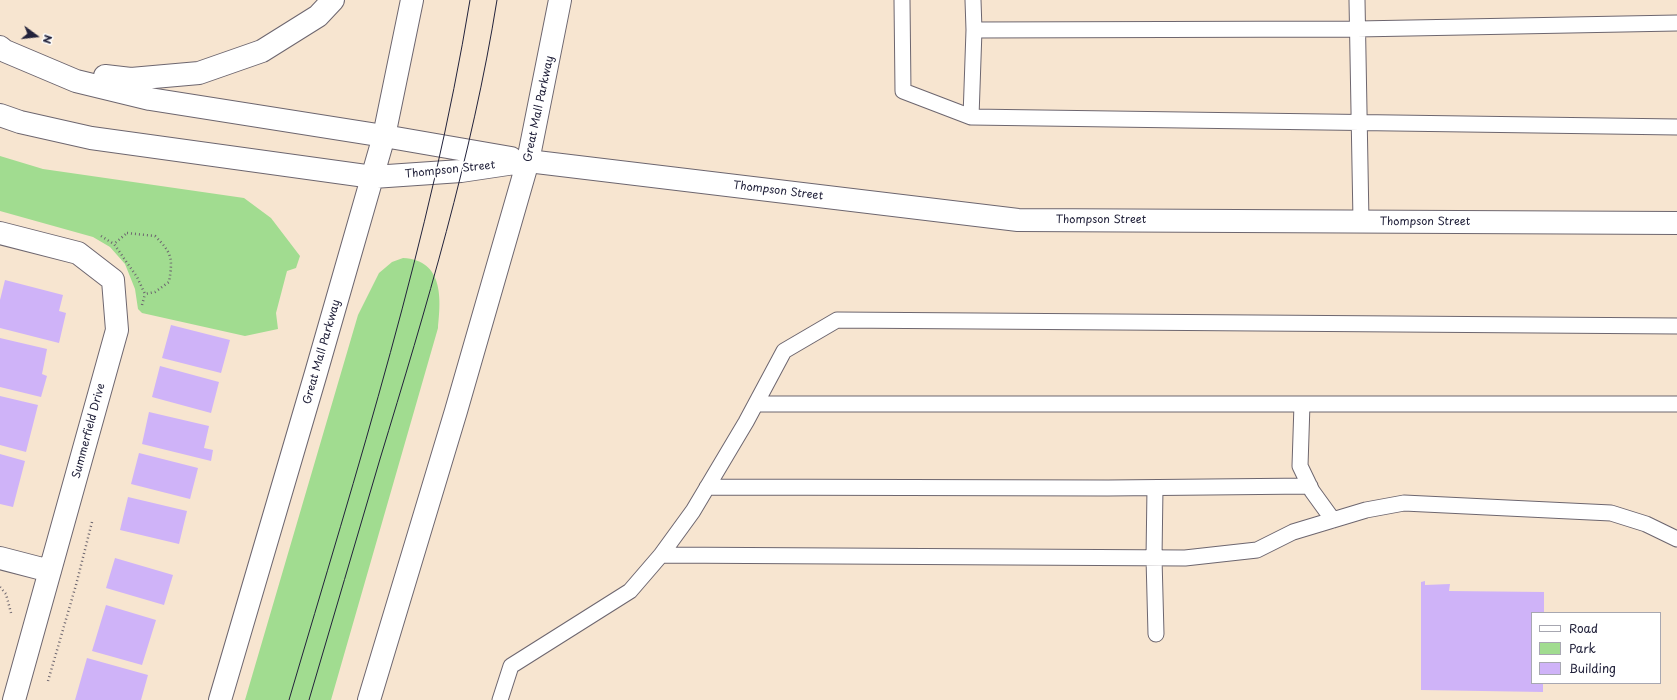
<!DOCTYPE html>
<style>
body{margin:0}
#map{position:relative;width:1677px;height:700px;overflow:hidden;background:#f7e5d0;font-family:"Playpen Sans",sans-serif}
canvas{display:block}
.legend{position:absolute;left:1531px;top:612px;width:130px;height:72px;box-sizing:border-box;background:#fff;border:1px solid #a7a7b1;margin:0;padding:5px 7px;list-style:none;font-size:12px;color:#22223b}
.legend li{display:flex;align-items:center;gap:8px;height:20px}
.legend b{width:20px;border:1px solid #a7a7b1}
.north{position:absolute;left:16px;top:16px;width:40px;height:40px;-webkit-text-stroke:3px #fff;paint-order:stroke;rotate:105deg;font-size:11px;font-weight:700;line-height:16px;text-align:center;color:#22223b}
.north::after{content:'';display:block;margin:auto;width:14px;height:18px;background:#22223b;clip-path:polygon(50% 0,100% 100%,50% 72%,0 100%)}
</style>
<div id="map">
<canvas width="1677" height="700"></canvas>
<ul class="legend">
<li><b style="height:5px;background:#fff"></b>Road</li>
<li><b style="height:11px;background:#a1dc90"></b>Park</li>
<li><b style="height:11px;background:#cfb3f8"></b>Building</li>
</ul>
<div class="north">N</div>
</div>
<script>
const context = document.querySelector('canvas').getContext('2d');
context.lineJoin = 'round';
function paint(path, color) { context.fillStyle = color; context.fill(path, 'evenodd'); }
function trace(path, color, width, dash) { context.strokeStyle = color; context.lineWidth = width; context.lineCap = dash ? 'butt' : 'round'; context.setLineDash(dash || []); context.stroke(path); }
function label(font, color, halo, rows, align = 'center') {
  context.font = font + ' "Playpen Sans",sans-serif'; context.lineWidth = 3.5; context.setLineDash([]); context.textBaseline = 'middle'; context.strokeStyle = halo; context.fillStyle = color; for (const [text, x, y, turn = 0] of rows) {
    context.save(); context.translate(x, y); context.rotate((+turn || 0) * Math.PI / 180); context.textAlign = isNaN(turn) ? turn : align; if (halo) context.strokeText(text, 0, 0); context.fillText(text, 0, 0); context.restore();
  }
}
paint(new Path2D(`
 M0 156 43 169 244 198 271 218 300 256 296 268 287 271 276 313 278 329 245 336 142 313 138 309 135 289 125 264 110 247 93 237 0 211Z
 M403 258C444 260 441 299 438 328L331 700H245L358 315 379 273 392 262Z`), '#a1dc90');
paint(new Path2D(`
 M5 280 63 295 59 311 66 313 59 343 0 328V300Z
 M171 325 230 340 221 373 162 358Z
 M0 338 47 349 42 374 47 376 41 397 0 387Z
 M160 366 219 382 211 413 152 397Z
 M0 396 38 405 26 452 0 445Z
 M149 412 209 426 204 448 213 450 211 461 142 444Z
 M139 453 198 468 190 499 131 484Z
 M0 454 25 461 13 507 0 504Z
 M128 497 187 511 179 544 120 530Z
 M115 558 173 575 164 605 106 588Z
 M1425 581V585L1450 584 1449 591 1544 592V613H1532V683H1543V692L1421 690V582Z
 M106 605 156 620 142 665 92 651Z
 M87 658 148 675 141 700H75Z`), '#cfb3f8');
const service = new Path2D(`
 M902 0 903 91 971 117 1677 127
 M973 0 974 30 1357 29 1677 23
 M1357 0 1361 221
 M971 117 974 30
 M756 404H1677
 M1302 404 1300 466 1312 491 1333 520
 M707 487 1108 488 1310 486
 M1155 488 1154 558 1156 634
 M661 555 1185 558 1257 550 1293 532 1366 510 1404 503 1611 513 1646 524 1677 539
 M500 700 511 666 630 591 661 555 693 511 746 422 784 351 837 320 1677 326`);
const minor = new Path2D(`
 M528 161 1018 220 1677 223
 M0 233 78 253 113 280 117 330 14 700
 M0 558 50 571`);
const primary = new Path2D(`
 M384 136 511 158
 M373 177 461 171 528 161
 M220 700 316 373 384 136 412 0
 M369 700 456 411 528 161 560 0`);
const motorway = new Path2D(`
 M0 47 5 51 76 81 150 99 384 136
 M105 76 131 79 199 73 262 51 318 16 333 0
 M0 115 20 122 91 138 373 177`);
trace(service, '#6d666f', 17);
trace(minor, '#6d666f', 24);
trace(primary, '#6d666f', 24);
trace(motorway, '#6d666f', 24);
trace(new Path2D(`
 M127 233 155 236C172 253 173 258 169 282L155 292 145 294 137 277 114 244Z
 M101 236 114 244
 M142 305 145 294
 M0 587 6 594 11 613
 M48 681 76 585 92 522`), '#6d666f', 2.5, [1, 3]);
trace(service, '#fff', 15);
trace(minor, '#fff', 22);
trace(primary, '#fff', 22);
trace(motorway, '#fff', 22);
trace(new Path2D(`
 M289 700C357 469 431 238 470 0
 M309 700C333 620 356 539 380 459 426 308 472 156 497 0`), '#22223b', 1);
label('11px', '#22223b', '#fff', [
 ["Great Mall Parkway",539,109,-78],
 ["Thompson Street",450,170,-6],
 ["Thompson Street",778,191,7],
 ["Thompson Street",1101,220],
 ["Thompson Street",1425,222],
 ["Great Mall Parkway",322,352,-74],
 ["Summerfield Drive",89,431,-75]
]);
</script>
